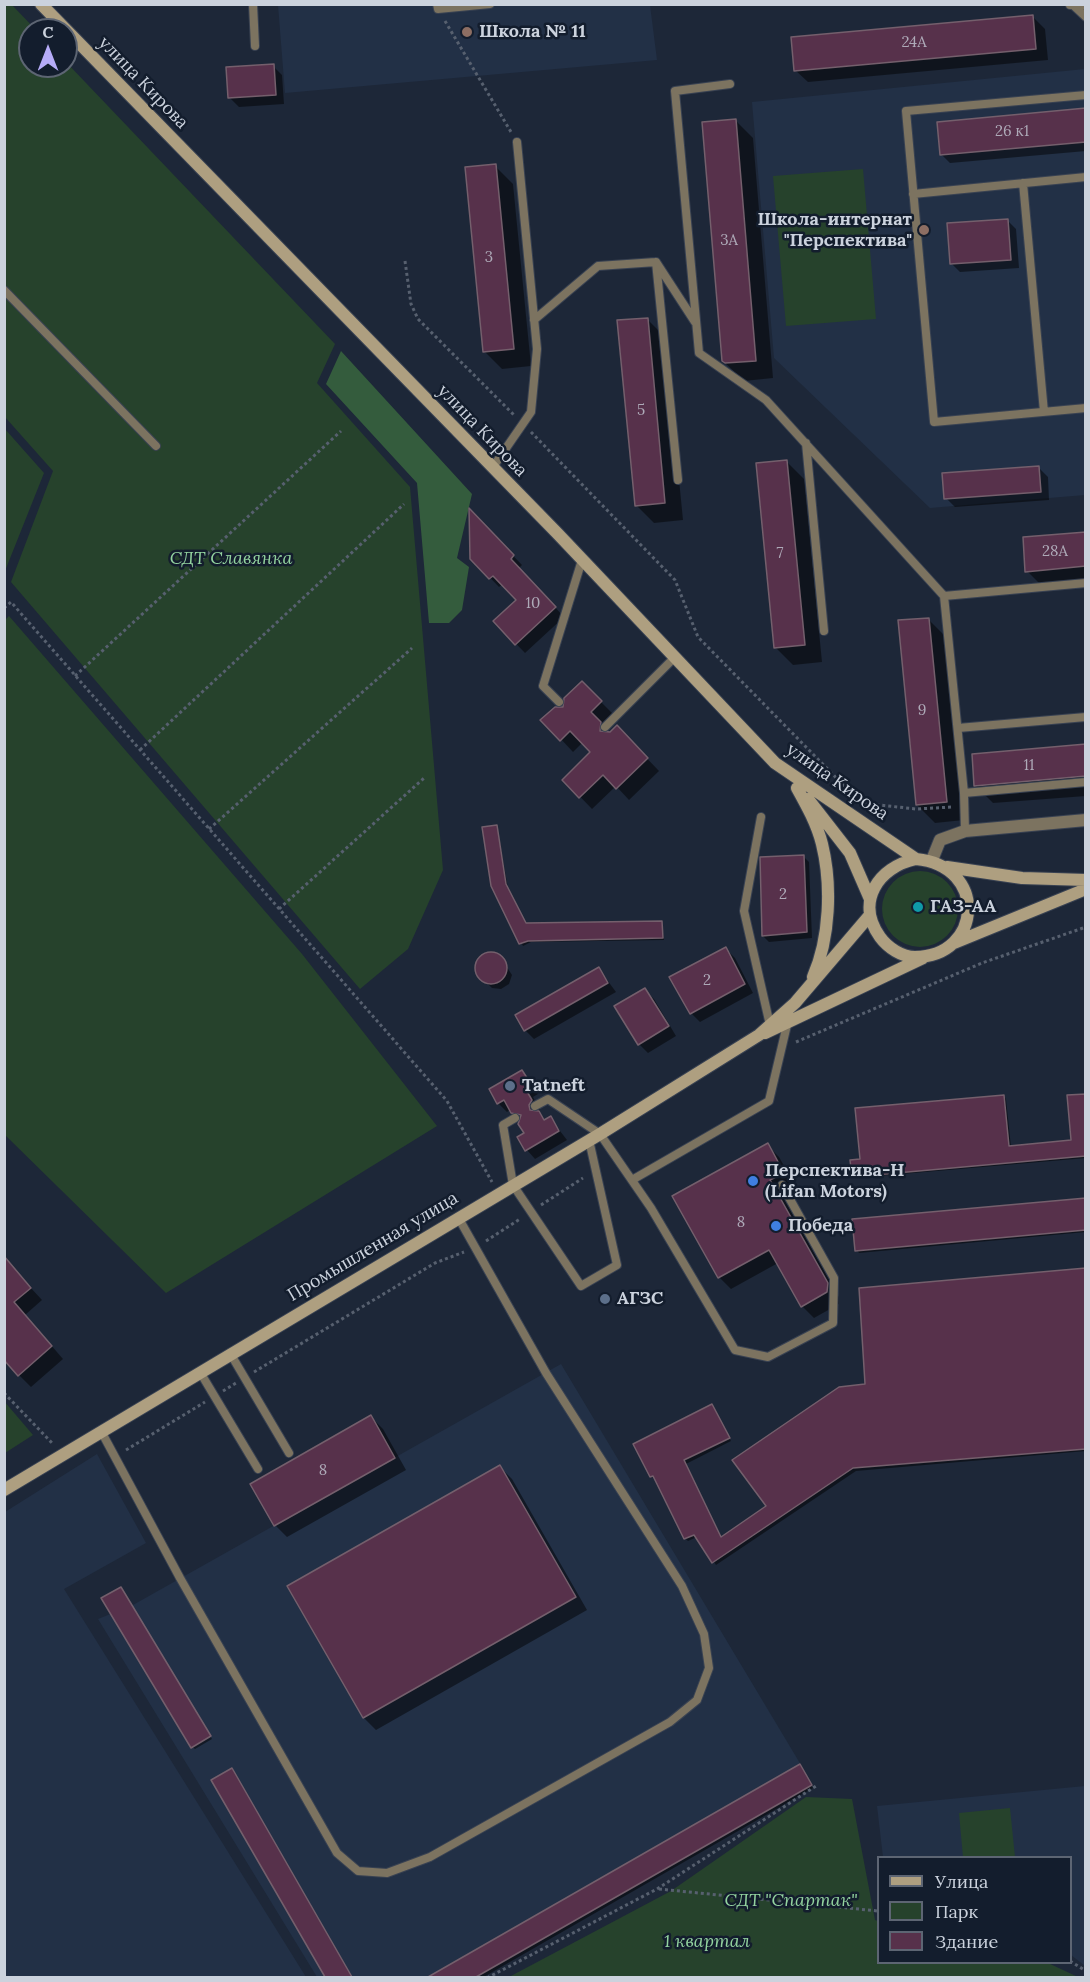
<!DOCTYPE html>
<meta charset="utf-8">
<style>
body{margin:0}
#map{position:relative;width:1090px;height:1982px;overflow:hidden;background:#1d2738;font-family:Lora,serif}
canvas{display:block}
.frame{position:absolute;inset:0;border:6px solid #cbd2dd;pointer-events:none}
.legend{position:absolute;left:877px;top:1856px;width:195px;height:108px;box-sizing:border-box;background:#131d2d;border:2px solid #5d6573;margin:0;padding:8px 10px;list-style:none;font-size:18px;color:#cbd2dd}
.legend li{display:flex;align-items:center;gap:12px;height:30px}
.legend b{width:30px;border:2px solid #5d6573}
.north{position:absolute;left:18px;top:18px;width:60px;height:60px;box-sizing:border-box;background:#131d2d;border:2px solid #5d6573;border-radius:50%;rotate:0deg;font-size:16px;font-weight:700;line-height:24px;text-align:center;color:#cbd2dd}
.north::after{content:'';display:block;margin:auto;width:21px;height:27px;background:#b6acf8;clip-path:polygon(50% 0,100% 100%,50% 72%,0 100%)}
</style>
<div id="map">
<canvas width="1090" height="1982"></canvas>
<div class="frame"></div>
<ul class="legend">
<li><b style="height:8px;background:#ae9f80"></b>Улица</li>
<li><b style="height:16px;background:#26422c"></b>Парк</li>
<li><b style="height:16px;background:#57314b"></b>Здание</li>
</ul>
<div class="north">С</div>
</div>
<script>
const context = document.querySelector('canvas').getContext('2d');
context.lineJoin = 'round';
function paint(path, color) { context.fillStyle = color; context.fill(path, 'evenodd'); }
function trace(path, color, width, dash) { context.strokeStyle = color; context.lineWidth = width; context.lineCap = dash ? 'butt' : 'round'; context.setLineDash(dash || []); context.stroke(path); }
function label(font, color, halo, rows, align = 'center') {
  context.font = font + ' Lora,serif'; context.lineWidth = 5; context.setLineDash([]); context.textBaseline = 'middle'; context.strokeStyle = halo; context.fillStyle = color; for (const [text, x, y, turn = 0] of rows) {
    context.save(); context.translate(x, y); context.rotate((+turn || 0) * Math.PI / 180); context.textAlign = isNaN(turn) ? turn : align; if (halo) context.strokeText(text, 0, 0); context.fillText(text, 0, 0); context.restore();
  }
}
paint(new Path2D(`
 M278 5H650L657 60 285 93Z
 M1085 69V495L930 508 774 358 752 102Z
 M561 1364 810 1780 465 1977H317L98 1619 133 1605Z
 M97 1454 146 1543 64 1589 306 1977H5V1512Z
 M1085 1786V1966L1071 1955 1070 1858 883 1857 877 1806Z`), '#223046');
paint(new Path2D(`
 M4 5H12L36 30H30V66H66V62L335 344 317 383 410 487 443 870 408 949 360 989 11 582 53 471 5 417Z
 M863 169 876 319 786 326 773 176Z
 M5 429 44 473 5 571Z
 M9 616 302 954 437 1126 166 1293 5 1135 4 621Z
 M882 909a38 38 0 1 1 76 0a38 38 0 1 1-76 0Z
 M4 1401 33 1435 5 1453H4Z
 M806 1797 852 1799 875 1920 878 1921V1962L1048 1963 1078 1977H509L671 1891Z
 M1010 1808 1015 1857H963L959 1813Z`), '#26422c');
paint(new Path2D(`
 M341 351 472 494 457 558 469 567 462 610 449 623H429L417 483 326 384Z`), '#345c3d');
paint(new Path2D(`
 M1033 17 1045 29 1048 60 808 82 795 70Z
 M273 66 282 75 284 104 239 107 230 98Z
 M1086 110V151L950 163 941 154Z
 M735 120 753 138 773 378 744 381 723 361Z
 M495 166 513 184 531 366 502 369 484 351Z
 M1007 220 1016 229 1019 268 960 272 951 263Z
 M647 319 665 337 683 520 654 523 636 505Z
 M786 461 804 479 822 662 793 665 775 647Z
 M1039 468 1048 477 1049 500 955 507 946 498Z
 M470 511 522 565 519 568 564 617 525 653 495 622 518 600 503 584 499 587 471 558Z
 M1086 533V586L1045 589 1027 571Z
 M928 619 946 637 964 820 935 823 917 805Z
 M582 683 613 714 601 725 610 734 617 727 659 771 629 800 616 786 592 809 564 780 592 752 583 742 573 752 543 720 564 708Z
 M1086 745V796L993 803 975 785Z
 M497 827 508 888 526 925 662 923 664 940 531 942 523 946 492 886Z
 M803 856 809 862 812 938 769 942 763 936Z
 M726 949 735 958 753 993 700 1022 691 1013Z
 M490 954 501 958 512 975 509 984 501 989 492 988 479 975V961Z
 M599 969 616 992 534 1039 525 1030Z
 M645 990 654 999 676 1036 648 1053 639 1044Z
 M522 1072 538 1094 533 1097 540 1110 538 1113 546 1121 550 1118 567 1140 535 1159 527 1150 526 1134 521 1120 511 1109 507 1112 498 1103Z
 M1086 1095V1158L856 1178 853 1176 862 1160 1004 1096 1006 1099 1011 1147 1073 1141Z
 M767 1145 779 1157 795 1185 781 1193 839 1297V1304L814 1318 802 1306 778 1263 731 1289 719 1277Z
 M1086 1200V1232L859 1253 857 1250Z
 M7 1262 42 1300 25 1315 63 1359 31 1387 19 1375Z
 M1086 1269V1451L856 1471 716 1565 697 1537 688 1541 685 1538 656 1478 651 1477 712 1406 731 1441 686 1464 722 1538 768 1506 866 1386Z
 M371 1417 383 1429 406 1470 287 1537 275 1525Z
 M500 1467 512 1479 587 1610 376 1730 364 1718Z
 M123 1591 212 1739 195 1749 192 1747Z
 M800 1766 813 1788 482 1978H431Z`), '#0007');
const building = new Path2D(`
 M1033 15 1036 49 794 71 791 37Z
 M274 64 276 95 228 98 226 67Z
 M1086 108V142L940 155 937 122Z
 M736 119 756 361 725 363 722 361 702 122Z
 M496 164 514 349 483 352 465 167Z
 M1008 219 1011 260 950 264 947 223Z
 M648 318 665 503 635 506 617 320Z
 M787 460 805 645 774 648 756 463Z
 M1039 466 1041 492 944 499 942 473Z
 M469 508 514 555 511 559 556 607 515 645 493 621 516 600 493 576 489 579 470 559Z
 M1086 532V566L1025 572 1023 537Z
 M929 618 947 802 916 805 898 620Z
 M582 681 602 701 591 712 601 722 600 731 610 732 617 725 648 758 616 789 603 775 579 798 562 780 590 752 570 731 560 741 540 720 555 707H563L564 698Z
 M1086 744V776L974 786 972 754Z
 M497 825 506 884 526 923 662 921 663 938 528 941 519 944 491 886 482 827Z
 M804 855 807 932 762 936 760 857Z
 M726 947 745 984 690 1014 669 977Z
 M475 968a16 16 0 1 1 32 0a16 16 0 1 1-32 0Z
 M599 967 608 983 524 1031 515 1015Z
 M645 988 669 1026 638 1045 614 1006Z
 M522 1070 531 1084 525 1088 532 1100 529 1105 530 1110 539 1111 544 1120 551 1116 559 1131 525 1151 517 1137 524 1133 518 1124 521 1115 511 1113 504 1100 497 1104 489 1089Z
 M1086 1094V1156L852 1177 850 1160 860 1159 855 1108 1004 1095 1009 1146 1071 1140 1067 1095Z
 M768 1143 784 1173 770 1180 828 1283 827 1292 801 1307 769 1250 718 1278 672 1196Z
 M1086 1198V1230L855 1251 852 1219Z
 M4 1256 31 1288 14 1302 52 1346 18 1376 4 1360Z
 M1086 1268V1449L853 1468 712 1563 694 1535 684 1539 653 1476 650 1477 633 1444 712 1404 730 1438 684 1460 721 1537 766 1506 732 1460 839 1387 865 1384 859 1288Z
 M371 1415 395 1458 274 1526 250 1484Z
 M500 1465 576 1597 363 1718 287 1586Z
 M121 1587 211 1736 191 1748 101 1598Z
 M800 1764 812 1785 476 1977H428Z
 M232 1768 352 1977H325L211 1780Z`);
paint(building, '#57314b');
trace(building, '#745f6c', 1.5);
const service = new Path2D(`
 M253 4 255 46
 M437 4 438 9 490 4
 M1072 4 1086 17
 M1070 5H1086
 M730 84 675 91 699 353 766 400 944 596
 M1086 95 906 111 934 422 1086 408
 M1023 183 1044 412
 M913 194 1086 177
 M656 262 678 480
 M4 290 156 446
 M534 320 598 266 656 262 695 322
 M806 443 824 631
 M493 467 531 412 537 349 517 142
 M559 702 543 686 582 560
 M605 727 675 657
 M958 728 1086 717
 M964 793 1086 782
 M761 817 744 911 770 1025
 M965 831 964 793 944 596 1086 583
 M535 1106 548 1099 600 1134 651 1208 735 1350 768 1357 833 1323 834 1278 782 1185
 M515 1118 503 1125 513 1185 581 1286 617 1265 589 1140
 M632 1180 769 1101 787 1025
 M230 1353 289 1453
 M200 1372 258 1469
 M101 1431 180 1578 337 1853 358 1871 387 1873 430 1857 670 1722 697 1700 709 1668 704 1634 682 1586 546 1373 458 1217`);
const minor = new Path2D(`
 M932 860 940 840 965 831 1086 820`);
const secondary = new Path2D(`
 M41 4 558 534 775 763 916 859C989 866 982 957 915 957 902 957 888 948 880 937 855 902 878 867 916 859
 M797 788C807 806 817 824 822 844 832 885 830 938 813 977
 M808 799 850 853 870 899
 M947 867 1022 878 1086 880
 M954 943 1086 889
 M765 1033 923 958
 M4 1490 600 1134 759 1035 795 1003 870 915`);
trace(service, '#394252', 10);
trace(minor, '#394252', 14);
trace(secondary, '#394252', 14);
trace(new Path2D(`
 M445 21 511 132
 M405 261 411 304 418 319 514 415
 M531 432 675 580 698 637 861 803 916 809 953 807
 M4 608 11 602 447 1101 492 1182
 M75 676 341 431
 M140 750 404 504
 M209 829 412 648
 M279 909 424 778
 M796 1042 982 963 1086 927
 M541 1205 583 1178
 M486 1241 520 1219
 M254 1372 435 1263 464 1252
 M223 1391 236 1383
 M4 1393 53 1444
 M126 1450 205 1402
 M659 1889 878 1911
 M1070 1961 1086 1971
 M487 1978 657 1889 816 1786`), '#57606f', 3, [3, 3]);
trace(service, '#7c7360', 8);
trace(minor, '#7c7360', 12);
trace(secondary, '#ae9f80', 12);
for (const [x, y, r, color] of [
 [467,32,6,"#8d6e63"],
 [924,230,6,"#8d6e63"],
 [918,907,6,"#0f9aa8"],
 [510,1086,6,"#5c6f8a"],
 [753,1181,6,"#3f7fe0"],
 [776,1226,6,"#3f7fe0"],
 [605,1299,6,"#5c6f8a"]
]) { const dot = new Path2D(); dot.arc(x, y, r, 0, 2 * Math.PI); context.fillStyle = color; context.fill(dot); trace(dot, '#131d2d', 2); }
label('15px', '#aeaab8', null, [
 ["24А",914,43],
 ["26 к1",1012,132],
 ["3А",729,241],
 ["3",489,258],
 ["5",641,411],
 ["28А",1055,552],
 ["7",780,554],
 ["10",533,604],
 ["9",922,711],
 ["11",1029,766],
 ["2",783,895],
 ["2",707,981],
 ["8",741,1223],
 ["8",323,1471]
]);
label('bold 18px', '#cbd2dd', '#131d2d', [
 ["Школа № 11",479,32],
 ["Школа-интернат",912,220,"right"],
 ["\"Перспектива\"",912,241,"right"],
 ["ГАЗ-АА",930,907],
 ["Tatneft",522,1086],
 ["Перспектива-Н",765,1171],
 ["(Lifan Motors)",765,1192],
 ["Победа",788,1226],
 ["АГЗС",617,1299]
], 'left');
label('18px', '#cbd2dd', '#131d2d', [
 ["улица Кирова",143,83,46],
 ["улица Кирова",482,431,46],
 ["улица Кирова",837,782,35],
 ["Промышленная улица",373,1247,-31]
]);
label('italic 18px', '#93d39f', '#131d2d', [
 ["СДТ Славянка",231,559],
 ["СДТ \"Спартак\"",791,1901],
 ["1 квартал",707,1942]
]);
</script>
